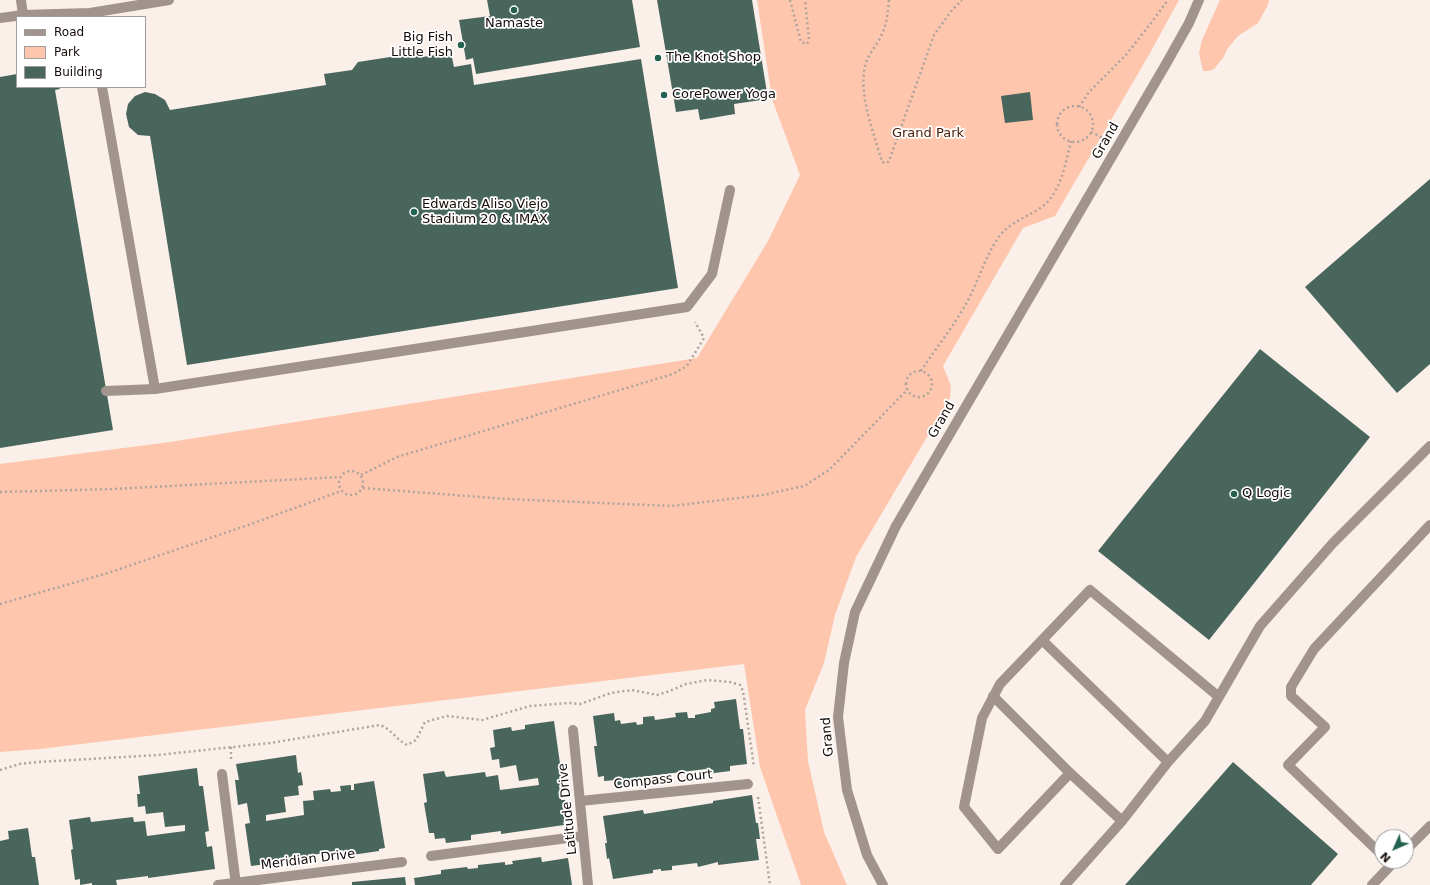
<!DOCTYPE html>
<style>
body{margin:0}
#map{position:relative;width:1430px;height:885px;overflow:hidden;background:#fbefe9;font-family:"DejaVu Sans",sans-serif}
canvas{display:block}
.legend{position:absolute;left:16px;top:16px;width:130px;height:72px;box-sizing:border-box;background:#fff;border:1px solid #a19d9c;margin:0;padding:5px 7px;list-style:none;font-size:12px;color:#140a07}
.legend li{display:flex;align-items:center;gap:8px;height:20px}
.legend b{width:20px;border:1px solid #a19d9c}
.north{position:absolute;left:1374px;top:829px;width:40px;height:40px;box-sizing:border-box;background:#fff;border:1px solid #a19d9c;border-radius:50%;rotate:225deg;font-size:11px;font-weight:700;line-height:16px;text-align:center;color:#140a07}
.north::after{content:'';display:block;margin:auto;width:14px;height:18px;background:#236351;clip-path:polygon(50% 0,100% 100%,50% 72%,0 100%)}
</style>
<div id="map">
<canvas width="1430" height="885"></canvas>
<ul class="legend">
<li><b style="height:5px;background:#a1948f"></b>Road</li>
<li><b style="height:11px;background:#fec6ad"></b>Park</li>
<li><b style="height:11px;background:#48665c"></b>Building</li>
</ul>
<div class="north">N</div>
</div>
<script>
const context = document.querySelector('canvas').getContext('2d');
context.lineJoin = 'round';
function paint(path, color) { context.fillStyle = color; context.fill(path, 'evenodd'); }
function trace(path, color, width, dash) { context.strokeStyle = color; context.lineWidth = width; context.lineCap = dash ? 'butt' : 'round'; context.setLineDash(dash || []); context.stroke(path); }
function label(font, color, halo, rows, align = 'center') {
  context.font = font + ' "DejaVu Sans",sans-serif'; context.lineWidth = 3.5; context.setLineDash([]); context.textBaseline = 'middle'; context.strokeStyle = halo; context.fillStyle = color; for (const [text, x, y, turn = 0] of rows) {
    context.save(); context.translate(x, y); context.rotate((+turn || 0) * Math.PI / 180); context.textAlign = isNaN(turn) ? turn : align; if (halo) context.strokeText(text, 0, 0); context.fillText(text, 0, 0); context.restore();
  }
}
paint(new Path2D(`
 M757 0H1179L1150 53 1055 216 1023 228 943 366 951 386 950 398 856 557 835 615 824 663 805 710 808 761 824 832 847 885H801L760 767 744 664 40 749 0 752V464L170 442 697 358 768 241 800 175 772 99Z
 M1220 0H1269L1268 5 1258 23 1238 36 1228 48 1223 58 1214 69 1209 71H1203L1199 53 1202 40Z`), '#fec6ad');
paint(new Path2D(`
 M487 0H632L640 47 476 74 473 58 466 60 459 20 490 16Z
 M657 0H752L768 99 734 104 735 114 700 120 698 109 676 112Z
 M416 53 422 57 451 53 454 67 471 64 474 85 641 59 678 288 187 365 150 136 138 135 129 127 126 114 128 104 135 96 145 92 155 94 165 100 170 110 326 85 324 74 352 70 358 62Z
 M17 74V87H59L60 89 55 90 113 430 0 448V77Z
 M1030 92 1033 120 1005 123 1001 96Z
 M1430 179V364L1397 393 1305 287Z
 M1260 349 1370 437 1209 640 1098 551Z
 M736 699 740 729H743L747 764 730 766V771L707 774 706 769 641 777V783L617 786 616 780 604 781V776L598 777 594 746H597L593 716 614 713 615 721 620 720 621 724 636 722 637 725 643 724V717L654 716 655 720 676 717 675 713 687 712 688 718H695V715L711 712V709L715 708 714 702Z
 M554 721 563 785H559L561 800H565L568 821 563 822 564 825 501 834V831L471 835V840L446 843 445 838 435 839 434 833H429L424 803 427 802 423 774 444 771 446 777 485 772 486 777 498 775 500 790 539 785 538 778 519 781 516 765 500 768 499 759 492 760 490 748 495 747 493 730 511 727 512 731 525 729V725Z
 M296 755 298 773 301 772 303 785 298 786 299 795 284 797 286 812 266 815V821L304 815 303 801 314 800 313 791 330 789 331 792 341 791 340 786 351 785V790H354V784L374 781 385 848 379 849V851L345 856 343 850 312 855 313 858 251 866 245 824 250 823 247 803 238 805 235 780H239L236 764Z
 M1233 762 1338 854 1311 885H1125Z
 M197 768 199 786H203L209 831 205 832 207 847 212 846 215 869 148 878V876L116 880 117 885H92V883L80 885V879L75 880 71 850 73 849 69 820 90 817 91 822 133 817 134 822 145 821 147 836 185 831V825L165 827 163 812 146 814 145 806 138 807 137 794H140L138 776Z
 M752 795 756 823H758L760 839H756L759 860 718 865V862L698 867 697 863 672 866V870L661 871V869L653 870V873L613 879 609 858 607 859 605 843H607L603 816 643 810 644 814 713 803V801Z
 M28 828 32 857H35L39 885H0V841L9 839 8 831Z
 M541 857 542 862 568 858 572 885H415L414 878 441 874V870L467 867 468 869 478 868V865L505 862V865L513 864 512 861Z
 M405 877 406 885H352V882Z`), '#48665c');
trace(new Path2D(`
 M790 0 801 42 807 44 809 40 805 0
 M889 0C888 13 887 24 881 36 877 45 869 53 866 63 857 92 874 133 882 162L887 163 889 161 934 35 952 10 962 0
 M1057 124a18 18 0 1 1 36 0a18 18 0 1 1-36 0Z
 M1079 107 1089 92 1126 55 1151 23 1168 0
 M1091 132 1103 138
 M921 371C936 348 954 326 967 302 978 282 984 260 996 241 1006 224 1023 219 1039 209 1061 195 1065 164 1071 141
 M906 384a13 13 0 1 1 26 0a13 13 0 1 1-26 0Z
 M339 483a12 12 0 1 1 24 0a12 12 0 1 1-24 0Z
 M361 475 397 457 673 374 687 366 704 338 695 322
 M363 488 507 499 672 506 763 495 804 486 829 470 908 389
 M0 492 113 489 340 477
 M0 604 108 573 251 524 341 491
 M231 747V759
 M0 770 20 764 38 762 158 755 270 743 380 725C391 729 397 740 407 745L416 740 425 722 447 716 482 720 530 706 569 703 580 704 611 693 632 690 657 695 667 692 686 684 707 680 730 682 740 685 743 691 754 767
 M758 797 770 885`), '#afa39e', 2.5, [2, 3]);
trace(new Path2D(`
 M21 0 23 15
 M0 18 23 15 90 13 169 0
 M102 87 155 389
 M106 391 155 389 687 307 712 274 730 190
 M1042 640 1168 762
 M993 696 1070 773
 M580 801 748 784
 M1122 821 1070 773 998 849 964 807 982 718 1000 684 1090 590 1219 697
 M1406 850 1430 826
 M1382 855 1288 765 1325 727 1291 696V687L1314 649 1430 525
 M1065 885 1122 821 1168 762 1205 721 1260 626 1333 543 1430 446
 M1372 885 1392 864`), '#a1948f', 10);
trace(new Path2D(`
 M573 730 588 885
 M222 774 236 885
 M431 856 583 836
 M218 885 402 862
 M883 885 867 855 847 790 838 717 844 663 855 612 896 526 1166 64 1189 23 1199 0`), '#a1948f', 10);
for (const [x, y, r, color] of [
 [514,10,4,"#236351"],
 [461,45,4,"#236351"],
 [658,58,4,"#236351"],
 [664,95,4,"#236351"],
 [414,212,4,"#236351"],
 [1234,494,4,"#236351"]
]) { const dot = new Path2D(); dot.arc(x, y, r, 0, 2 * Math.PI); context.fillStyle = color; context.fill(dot); trace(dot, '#fff', 1.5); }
label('13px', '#140a07', '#fff', [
 ["Namaste",514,24,"center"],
 ["Big Fish",453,38,"right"],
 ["Little Fish",453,53,"right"],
 ["The Knot Shop",666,58],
 ["CorePower Yoga",672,95],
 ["Edwards Aliso Viejo",422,205],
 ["Stadium 20 & IMAX",422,220],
 ["Q Logic",1242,494]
], 'left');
label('13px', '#4c2008', '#fff', [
 ["Grand Park",928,134]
]);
label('13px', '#140a07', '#fff', [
 ["Grand",1106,141,-60],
 ["Grand",942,420,-60],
 ["Grand",828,737,-95],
 ["Compass Court",663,780,-6],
 ["Latitude Drive",568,809,-96],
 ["Meridian Drive",308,860,-7]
]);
</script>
